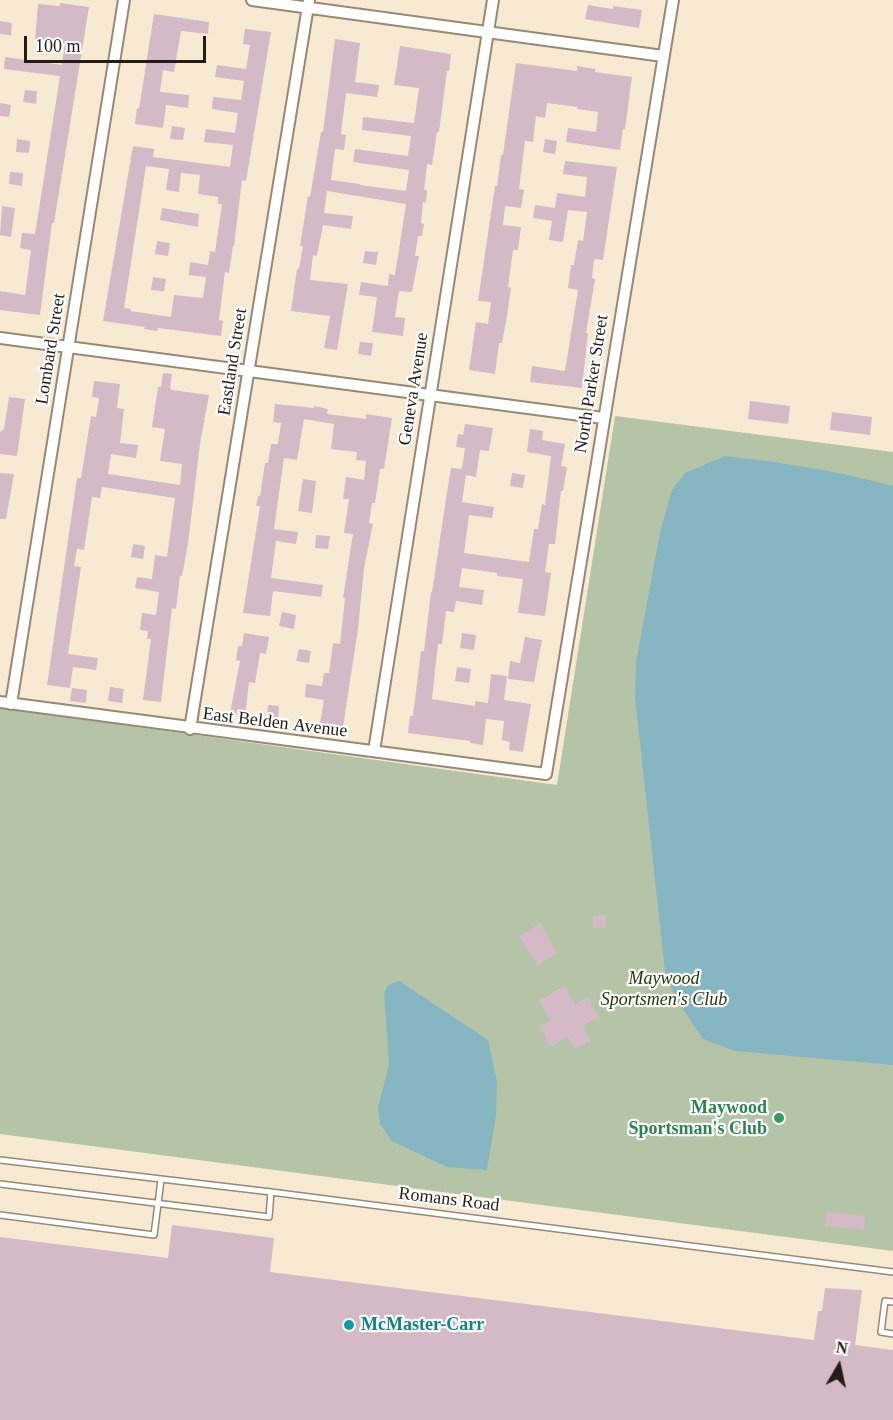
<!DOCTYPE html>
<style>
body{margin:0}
#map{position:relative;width:893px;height:1420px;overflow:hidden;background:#f8ead2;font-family:Georgia,serif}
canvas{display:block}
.north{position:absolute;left:809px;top:1336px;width:60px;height:60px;-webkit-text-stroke:4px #fff;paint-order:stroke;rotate:9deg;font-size:16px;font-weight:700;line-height:24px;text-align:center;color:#231d15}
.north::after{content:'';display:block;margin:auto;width:21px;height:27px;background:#231d15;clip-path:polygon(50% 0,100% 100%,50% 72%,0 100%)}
.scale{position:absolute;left:24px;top:36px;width:182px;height:27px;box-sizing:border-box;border:3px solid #231d15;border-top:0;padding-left:8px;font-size:18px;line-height:21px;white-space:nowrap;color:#231d15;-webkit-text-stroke:4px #fff;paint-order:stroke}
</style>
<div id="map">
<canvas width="893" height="1420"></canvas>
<div class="north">N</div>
<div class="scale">100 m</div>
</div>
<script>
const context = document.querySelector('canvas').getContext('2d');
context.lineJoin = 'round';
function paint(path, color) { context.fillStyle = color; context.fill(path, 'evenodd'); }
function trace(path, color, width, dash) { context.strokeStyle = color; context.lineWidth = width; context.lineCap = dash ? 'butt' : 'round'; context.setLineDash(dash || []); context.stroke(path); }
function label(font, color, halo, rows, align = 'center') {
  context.font = font + ' Georgia,serif'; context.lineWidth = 4.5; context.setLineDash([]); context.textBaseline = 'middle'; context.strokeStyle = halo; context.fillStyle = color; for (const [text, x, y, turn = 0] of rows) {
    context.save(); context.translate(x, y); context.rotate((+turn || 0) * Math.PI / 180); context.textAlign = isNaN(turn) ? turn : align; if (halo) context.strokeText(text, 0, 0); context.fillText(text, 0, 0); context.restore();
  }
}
paint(new Path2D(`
 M615 416 893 452V1251L0 1134V708L557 785Z`), '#b5c4a6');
paint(new Path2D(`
 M725 456C781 462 838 471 893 486V1065L735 1051 703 1039 676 999 665 971 635 697 636 662 660 533 672 490 685 473Z
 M399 981 488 1040 497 1081 496 1115 487 1170 447 1167 392 1141 380 1124 378 1108 389 1065 384 993 388 985Z`), '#85b6c2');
paint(new Path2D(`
 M60 3 89 7 54 223H52L40 315 0 310V291L25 295 31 250 20 248 22 233 35 234 60 76 4 69 5 57 62 65 65 43 35 39 38 4 60 6Z
 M588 5 613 9V6L642 10 639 28 585 19Z
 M154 14 209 22 208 34 181 31 174 72 163 70 160 92 189 95 188 108 166 105 163 128 135 124 137 108 139 109Z
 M0 21 12 23 11 35 0 34Z
 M245 29 271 32 246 181 242 180 234 246H233L229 273 225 272 219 320 223 321 221 336 158 328 157 331 144 329 145 327 103 321 133 146 154 149 153 157 230 167 233 145 204 142 206 129 235 133 238 113 212 109 213 97 241 100 244 81 215 77 217 65 246 69 250 45 243 44ZM146 166 169 169 166 190 179 192 181 173 200 175 198 194 218 197V204H222L215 252 210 251 208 265 190 262 189 275 206 277 203 298 174 295 171 317 130 311 131 309 124 308Z
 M335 39 360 43 355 82 379 85 377 97 346 93 341 134 346 135 344 150 335 149 331 180 360 184V185L406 191 409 170 353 162 355 149 408 156 411 136 362 130 363 117 414 123 419 88 394 85 400 46 451 54 449 71H447L439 132H437L432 165 427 164 424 190H427L426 203 423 202 421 223 424 224 422 236H418L415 256H419L412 292 399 291 395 317 405 318 403 336 372 332 377 297 359 295 361 282 388 286 389 274 395 275 406 204 327 191 324 213 353 216 351 229 323 225 317 256 313 255 310 280 348 284 337 350 324 348 330 316 291 311 297 269H299L303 246H300L308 196 310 197 321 132H323Z
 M516 63 577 71V66L595 69V72L632 77 625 129H623L620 150 566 142 568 128 596 132 598 112 577 109 578 107 547 103 545 118 536 116 533 142 525 141 519 189 524 190 521 208 505 206 503 225 521 227 518 250H513L508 287 511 288 507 316 502 343H499L495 374 469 370 476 322 488 324 491 302 478 301 495 186H497L501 155H503Z
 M25 90 37 91 36 104 23 102Z
 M0 103 11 105 9 117 0 116Z
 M172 126 185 128 183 140 170 139Z
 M17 139 30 141 29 153 16 152Z
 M545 139 557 141 555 154 543 152Z
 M565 161 617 167 603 260 594 259 592 278 595 279 586 333H588L582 388 530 382 532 366 565 371 578 290 568 288 571 265H574L578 240 583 241 587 212 568 210 563 242 549 240 552 221 533 218 535 205 555 208 557 193 585 197 587 177 563 174Z
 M10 172 23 173 22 186 9 184Z
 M2 206 15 208 11 237 0 235Z
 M162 208 199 214 198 227 160 220Z
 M157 241 170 243 168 256 155 254Z
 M365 251 378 252 376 265 363 263Z
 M153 277 166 279 164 291 151 290Z
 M360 342 373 343 371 356 358 354Z
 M163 373 172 374 170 389 172 390 209 395 200 444 188 544 182 576H180L176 609 172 608 161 702 143 700 151 639H147L148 631 140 630 142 613 156 615 159 592 135 588 137 577 152 579 155 555 167 557 175 498 102 487 100 498 92 497 84 550 77 549 74 566 81 567 68 654 98 658 96 670 73 667 70 688 47 685 77 478H81L91 416 96 417 99 398 92 397 94 381 120 384 117 408 124 409 120 443 138 445 136 458 111 454 108 474 180 485 182 464 160 461 165 429 152 427 158 387H161Z
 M9 397 25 399 17 456 0 454V432L4 429Z
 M750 401 790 406 788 424 748 419Z
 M275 404 314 408V406L328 409 327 414 366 419V414L392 418 384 469H380L375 503H372L369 523 373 524 364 568 358 629 343 727 320 724 324 700 305 697 306 684 322 686 324 673H329L333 643 340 644 345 598H343L353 534 344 533 349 499H343L346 477 364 480 366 461 356 460 357 452 331 449 334 424 304 419 297 460 284 458 274 529 298 532 296 544 276 541 271 578 323 585 321 597 273 591 270 616 243 613 260 506H256L258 496H260L265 463H268L271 444H278L281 423 273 422Z
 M832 412 872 417 870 435 830 430Z
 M465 424 493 428 489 451 480 450 476 477 466 475 462 502 494 507 492 518 469 515 464 553 529 562 534 529H538L542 504 545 505 551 456 527 452 530 429 543 431 542 440 565 444 561 466 567 467 563 491H561L555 544H549L545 572 551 573 545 616 518 613 523 579 497 576V573L462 568 459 587 484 590 482 605 456 601 454 612 446 611 442 644H438L432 699 475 706V701L488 703 491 674 507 676 504 700 531 704 523 752 509 750 510 742 502 740 504 721 486 719 483 745 470 743V741L408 733 410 716H413L421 651H424L431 592H432L448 486 451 468 462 469 465 448 456 447 458 434 463 435Z
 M0 473 14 474 6 519H0Z
 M512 473 525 475 523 488 510 486Z
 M303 479 316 481 312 513 298 511Z
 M316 535 330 536 328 549 315 548Z
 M133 544 145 546 143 559 131 557Z
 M282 612 296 615 294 629 279 626Z
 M244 633 269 637 266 654 260 653 255 683 249 682 245 716 230 713 240 661 236 660 238 646H242Z
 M462 633 476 635 474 650 460 648Z
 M525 637 542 640 534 682 508 679 510 661 520 663Z
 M299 649 311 651 309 663 296 661Z
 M457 667 471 669 469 683 455 681Z
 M110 687 124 689 122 703 108 701Z
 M72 688 87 690 86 703 70 701Z
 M268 705 279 706 278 720 267 718Z
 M606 915V927L593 928V916Z
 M540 923 557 952 538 966 519 937Z
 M565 986 575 1004 588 997 599 1017 583 1026 591 1041 575 1049 568 1037 550 1047 539 1026 550 1020 539 1000Z
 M827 1212 865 1216 864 1230 825 1226Z
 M172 1225 274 1238 270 1272 814 1340 818 1311H822L825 1288 862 1290 855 1345 893 1350V1420H0V1237L168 1258Z`), '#d4bac7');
const lane = new Path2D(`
 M0 1160 271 1192 893 1272
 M0 1184 269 1217 271 1192
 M0 1215 154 1235 161 1180
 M893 1302 885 1301 881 1332 893 1334`);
const street = new Path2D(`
 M252 0 663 56
 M0 338 603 418
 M0 702 546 774 673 0
 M11 704 124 0
 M190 729 309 0
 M374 751 493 0`);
trace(lane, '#978974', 8);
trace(street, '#978974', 14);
trace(lane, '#fff', 5);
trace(street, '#fff', 10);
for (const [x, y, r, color] of [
 [779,1118,6,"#2e9e5b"],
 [349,1325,6,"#0f9aa8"]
]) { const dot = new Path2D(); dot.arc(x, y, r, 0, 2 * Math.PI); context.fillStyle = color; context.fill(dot); trace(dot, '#fff', 2); }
label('18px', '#231d15', '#fff', [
 ["Lombard Street",51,349,-81],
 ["Eastland Street",233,362,-81],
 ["North Parker Street",592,384,-81],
 ["Geneva Avenue",414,389,-81],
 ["East Belden Avenue",275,723,7],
 ["Romans Road",449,1200,7]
]);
label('italic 18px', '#253c02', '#fff', [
 ["Maywood",664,979],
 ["Sportsmen's Club",664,1000]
]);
label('bold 18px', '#27864d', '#fff', [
 ["Maywood",767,1108],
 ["Sportsman's Club",767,1129]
], 'right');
label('bold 18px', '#0d838f', '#fff', [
 ["McMaster-Carr",361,1325]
], 'left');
</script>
